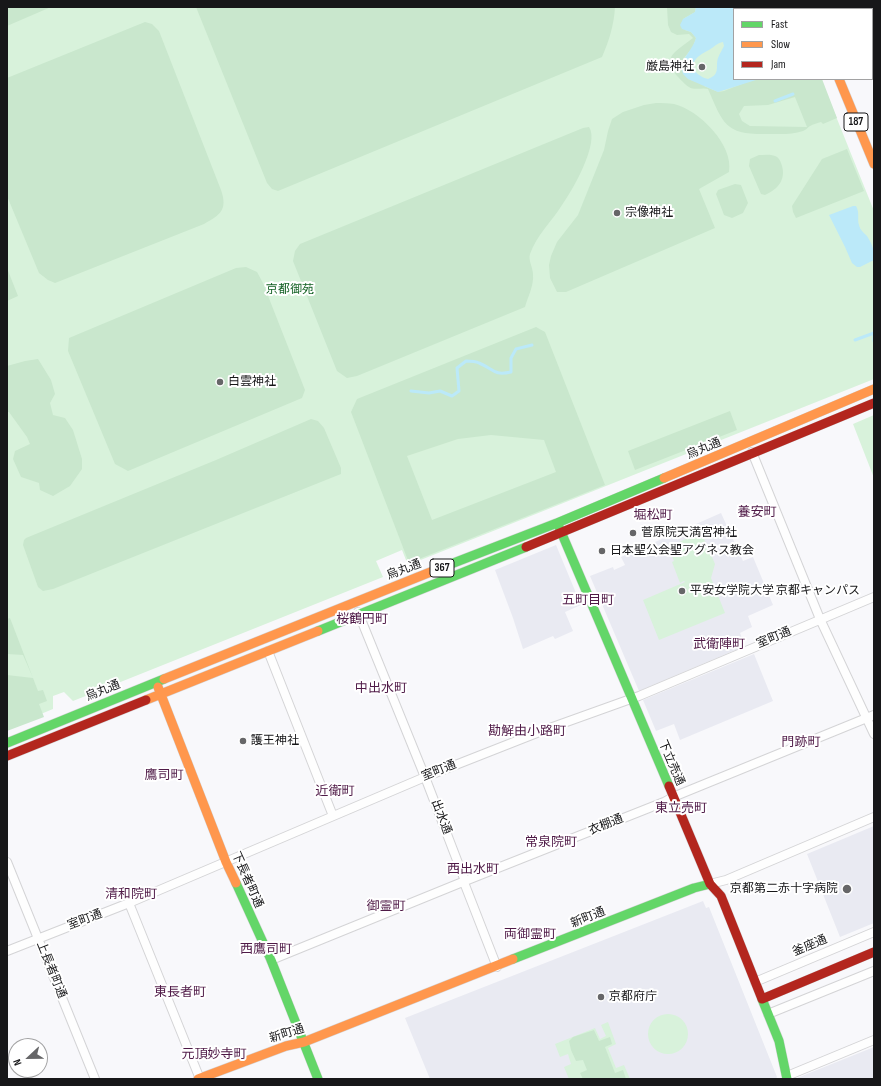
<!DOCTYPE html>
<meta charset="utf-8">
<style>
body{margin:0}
#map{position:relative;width:881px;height:1086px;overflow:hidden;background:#f8f8fb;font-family:"Sofia Sans Condensed",sans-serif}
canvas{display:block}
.frame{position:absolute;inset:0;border:8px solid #171719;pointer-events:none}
.legend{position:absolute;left:733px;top:8px;width:140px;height:72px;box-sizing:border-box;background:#fff;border:1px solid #a2a2a3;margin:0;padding:5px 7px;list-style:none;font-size:12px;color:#171719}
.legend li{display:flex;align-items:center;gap:8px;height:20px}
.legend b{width:20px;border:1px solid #a2a2a3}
.north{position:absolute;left:8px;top:1038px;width:40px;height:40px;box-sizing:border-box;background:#fff;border:1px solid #a2a2a3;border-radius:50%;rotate:248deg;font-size:11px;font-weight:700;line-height:16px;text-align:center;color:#171719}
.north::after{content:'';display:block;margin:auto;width:14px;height:18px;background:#666668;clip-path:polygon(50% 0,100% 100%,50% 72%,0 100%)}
</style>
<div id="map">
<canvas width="881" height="1086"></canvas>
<div class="frame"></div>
<ul class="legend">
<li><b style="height:5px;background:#63d668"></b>Fast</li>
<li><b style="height:5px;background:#ff974d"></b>Slow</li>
<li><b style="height:5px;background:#b3261e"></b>Jam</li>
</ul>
<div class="north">N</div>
</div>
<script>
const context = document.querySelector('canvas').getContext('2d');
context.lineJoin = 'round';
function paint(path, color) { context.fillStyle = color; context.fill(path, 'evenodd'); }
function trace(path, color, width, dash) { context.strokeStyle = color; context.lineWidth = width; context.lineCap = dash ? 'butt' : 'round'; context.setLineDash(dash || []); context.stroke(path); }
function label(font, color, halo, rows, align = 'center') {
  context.font = font + ' "Sofia Sans Condensed","Noto Sans JP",sans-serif'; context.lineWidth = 4; context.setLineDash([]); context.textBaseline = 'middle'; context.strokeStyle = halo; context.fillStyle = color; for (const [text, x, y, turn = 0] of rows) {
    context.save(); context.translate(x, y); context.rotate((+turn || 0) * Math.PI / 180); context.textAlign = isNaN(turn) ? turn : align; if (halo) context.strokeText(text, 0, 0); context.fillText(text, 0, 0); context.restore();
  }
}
paint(new Path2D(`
 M721 513 743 561 753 557 773 605 748 616 752 627 740 633 745 646 639 691 590 576 613 567 614 570 625 565 621 557Z
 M556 545 581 605 565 612 573 631 555 639 553 636 523 649 513 618 495 570Z
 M754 654 773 701 680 740 674 724 656 731 643 700Z
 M874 826V923L840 937 807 854Z
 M703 901 706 908 709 907 777 1077 776 1079H430L405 1018Z
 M874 1047V1079H797V1078Z`), '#e9eaf2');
paint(new Path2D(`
 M7 7H792V9H734V79H821L874 211V379L408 565 402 550 376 561 383 577 73 701 64 692 53 696V709L7 728Z
 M874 415V478L853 424Z
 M701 532 715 564 711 578 725 613 659 640 643 600 685 582 684 581 680 583 672 562 674 561 668 547Z
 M648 1034a20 20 0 1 1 40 0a20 20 0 1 1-40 0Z
 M608 1022 616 1044 608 1048 616 1068 624 1065 630 1079H569L564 1067 571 1064 568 1054 560 1057 555 1044 595 1028 600 1039 606 1036 601 1025Z`), '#d8f2db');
paint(new Path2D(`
 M7 7H51L7 26Z
 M196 7H615C614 25 609 41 602 57L278 191 272 189 267 183Z
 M667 7H696L695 12 683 19 685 30 691 32 696 38 693 47 684 58 688 79 705 85 704 86 718 92 724 91 749 81 759 79H822L837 118 823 124 821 122C818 123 813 124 810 126 807 128 806 130 803 131 792 135 780 134 769 134 726 135 724 126 708 89 702 87 695 91 689 87 687 86 684 83 682 81 674 73 664 62 675 52 680 47 687 43 693 38L689 34 677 35 671 32 668 25ZM795 97 807 127 750 126 742 121 739 114 744 106 768 105Z
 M145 22 152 24 159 31 221 190C228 210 220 215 204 224L55 283 48 280 39 273 7 196V78Z
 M656 103C662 103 669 103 674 104 699 110 734 145 729 172L699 189 715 228 566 292H557L550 278 549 265 551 256 557 242 578 215 604 150 608 131 612 119 623 112 644 105Z
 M589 127C600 143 572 191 562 205 552 221 536 236 530 254 528 260 533 268 533 274 534 286 528 296 525 307L357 376 347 378 337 371 293 261 295 251 300 244 583 128Z
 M847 149 864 191 796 218 793 212 792 206 822 159Z
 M759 155C764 155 770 154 775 156 778 157 780 160 781 163 787 178 779 189 765 195L761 194 749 166 750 159Z
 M735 184 741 185 748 203 743 213 732 218 724 215 716 194 718 190Z
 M246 267 257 272 263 283 305 390 302 398 128 471 115 464 68 351 69 338 236 268Z
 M7 268 18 296 7 301Z
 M536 327 545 332 605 485 409 563 351 412 357 399ZM491 435 544 440 556 472 432 520 407 456 458 439Z
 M38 359 51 380 55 394 50 403 53 415 65 418 73 430 82 459V469L70 486 53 496 40 490 39 483 21 477 13 459 15 451 30 444 27 437 9 412H7V366L25 361Z
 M730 411 737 430 635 470 628 451Z
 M311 419 318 421 324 428 341 468V474L53 589 43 591 38 587 23 545 24 540 26 538 216 460Z
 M10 618 38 691 43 690 47 701 39 704 44 717 7 731V675L33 678 23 655 7 654V619Z
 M594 1030 599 1041 610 1037 612 1044 605 1047 615 1073 623 1070 626 1079H583L580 1073 587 1070 583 1060 576 1061 571 1050 569 1041 573 1037Z`), '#c9e7cd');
paint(new Path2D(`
 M696 7H742L743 9H734V79H759L718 92 688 79 683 74 681 66C684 56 693 49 696 38L691 32 682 29 680 25 683 19 695 12ZM723 42 724 46C722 50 720 53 718 58 715 67 721 74 708 79 699 77 688 68 696 59 699 55 705 52 709 50 714 47 717 43 723 42Z
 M853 206H856C860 213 857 219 859 225 860 230 864 233 867 236 872 244 875 251 874 260L860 267H857L852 263 845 247 829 215Z`), '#bbe9f9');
trace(new Path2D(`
 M775 101 793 94
 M874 334V341
 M855 340 874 333
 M411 391 429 393 440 391 452 396 459 391 457 368 466 361C470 361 475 361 479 363 494 369 493 376 511 372V358L516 349 532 345`), '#bbe9f9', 3);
const street = new Path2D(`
 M872 64 874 63
 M752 452 820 619 874 734
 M358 612 425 777 465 881V885L497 967
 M268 651 333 816
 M7 862 95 1079
 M710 884 726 880 874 817
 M129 903 200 1079
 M7 951 129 903 425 777 547 729 639 696 874 597
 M271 960 465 881 664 802 673 797 874 715
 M755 982 874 932
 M768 1014 874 971
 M787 1076 874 1040`);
const fast = new Path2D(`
 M809 7 810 9
 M559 527 669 786
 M438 569 557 523 664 478
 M318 631 526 547
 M7 743 164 679
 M236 883 271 960 318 1079
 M513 959 694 888 710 884
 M762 999 779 1041 787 1079`);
const slow = new Path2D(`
 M839 79 874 164
 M664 478 874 389
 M164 679 438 569
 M158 687 226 862 236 883
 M146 700 318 631
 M198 1079 286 1046 304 1042 513 959`);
const jam = new Path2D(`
 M526 547 874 403
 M7 756 146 700
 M669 786 710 884 721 896 762 999
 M762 999 874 952`);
trace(street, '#d4d4d6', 10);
trace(fast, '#d4d4d6', 10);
trace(slow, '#d4d4d6', 10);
trace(jam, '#d4d4d6', 10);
trace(street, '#fefefe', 8);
trace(fast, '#63d668', 9);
trace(slow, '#ff974d', 9);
trace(jam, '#b3261e', 9);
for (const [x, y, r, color] of [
 [702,67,4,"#666668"],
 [617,213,4,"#666668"],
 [220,382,4,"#666668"],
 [633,533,4,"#666668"],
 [602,551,4,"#666668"],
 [682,591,4,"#666668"],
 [243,741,4,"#666668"],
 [847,889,5,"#666668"],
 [601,997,4,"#666668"]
]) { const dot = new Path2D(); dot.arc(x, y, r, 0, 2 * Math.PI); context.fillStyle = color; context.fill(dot); trace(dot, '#fff', 1.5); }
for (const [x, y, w] of [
 [856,122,24],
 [442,568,24]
]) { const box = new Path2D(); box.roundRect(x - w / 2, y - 9, w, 18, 3); context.fillStyle = '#fff'; context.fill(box); trace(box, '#171719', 1); }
label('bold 11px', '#171719', null, [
 ["187",856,122],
 ["367",442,568]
]);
label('12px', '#171719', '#fff', [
 ["厳島神社",694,67,"right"],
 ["宗像神社",625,213],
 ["白雲神社",228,382],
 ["菅原院天満宮神社",641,533],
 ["日本聖公会聖アグネス教会",610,551],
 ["平安女学院大学 京都キャンパス",690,591],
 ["護王神社",251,741],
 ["京都第二赤十字病院",838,889,"right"],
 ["京都府庁",609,997]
], 'left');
label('12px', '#136124', '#fff', [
 ["京都御苑",290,290]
]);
label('12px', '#171719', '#fff', [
 ["烏丸通",704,449,-23],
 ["烏丸通",404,570,-21],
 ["室町通",774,638,-23],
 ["烏丸通",103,691,-22],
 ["下立売通",671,763,67],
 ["室町通",439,771,-22],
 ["出水通",441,817,69],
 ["衣棚通",606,825,-22],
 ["下長者町通",247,880,66],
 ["新町通",588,918,-22],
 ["室町通",85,920,-21],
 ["釜座通",810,946,-23],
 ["上長者町通",51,970,68],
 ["新町通",287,1034,-17]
]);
label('13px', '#4f1a47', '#fff', [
 ["養安町",757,513],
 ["堀松町",653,516],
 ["五町目町",588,601],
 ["桜鶴円町",362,620],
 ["武衛陣町",719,645],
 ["中出水町",381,689],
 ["勘解由小路町",527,732],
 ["門跡町",801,743],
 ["鷹司町",164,776],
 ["近衛町",335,792],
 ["東立売町",681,809],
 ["常泉院町",551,843],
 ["西出水町",473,870],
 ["清和院町",131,895],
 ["御霊町",386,907],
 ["両御霊町",530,935],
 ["西鷹司町",266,950],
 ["東長者町",180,993],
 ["元頂妙寺町",214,1055]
]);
</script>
